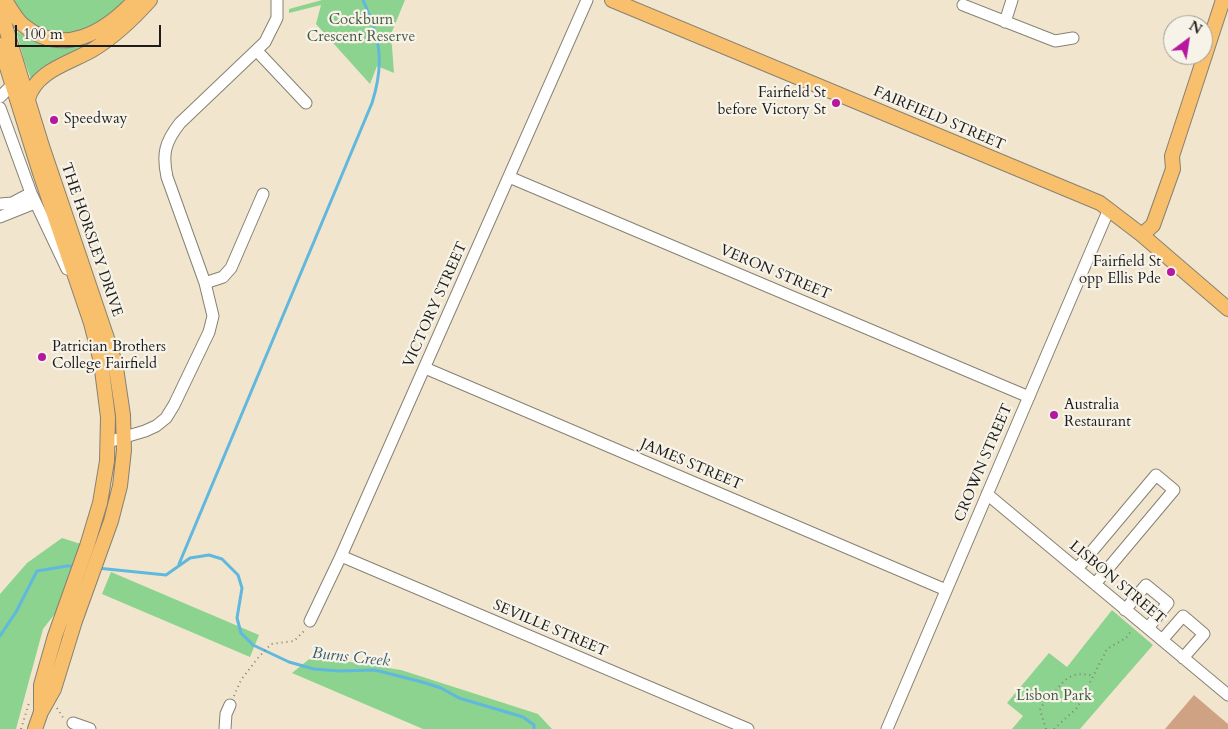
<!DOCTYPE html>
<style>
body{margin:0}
#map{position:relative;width:1228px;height:729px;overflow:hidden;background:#f1e6cd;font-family:Cardo,serif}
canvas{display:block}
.north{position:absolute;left:1163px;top:15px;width:50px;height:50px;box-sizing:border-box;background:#f7f3e8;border:1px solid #9f9d96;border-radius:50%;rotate:31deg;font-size:14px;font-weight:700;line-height:20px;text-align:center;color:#1c1c1c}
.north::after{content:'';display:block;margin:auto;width:18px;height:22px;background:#b5179e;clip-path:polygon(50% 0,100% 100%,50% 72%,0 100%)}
.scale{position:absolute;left:15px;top:25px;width:146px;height:22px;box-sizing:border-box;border:2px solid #1c1c1c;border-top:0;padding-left:6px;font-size:15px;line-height:18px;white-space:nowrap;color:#1c1c1c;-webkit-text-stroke:4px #f7f3e8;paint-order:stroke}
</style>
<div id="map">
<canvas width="1228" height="729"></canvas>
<div class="north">N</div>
<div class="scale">100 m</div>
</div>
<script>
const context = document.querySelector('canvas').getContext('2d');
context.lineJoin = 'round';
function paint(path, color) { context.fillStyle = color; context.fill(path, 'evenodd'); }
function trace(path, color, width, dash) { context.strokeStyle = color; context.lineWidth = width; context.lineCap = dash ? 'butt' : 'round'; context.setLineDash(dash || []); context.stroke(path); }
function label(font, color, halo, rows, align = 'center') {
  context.font = font + ' Cardo,serif'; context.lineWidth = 4.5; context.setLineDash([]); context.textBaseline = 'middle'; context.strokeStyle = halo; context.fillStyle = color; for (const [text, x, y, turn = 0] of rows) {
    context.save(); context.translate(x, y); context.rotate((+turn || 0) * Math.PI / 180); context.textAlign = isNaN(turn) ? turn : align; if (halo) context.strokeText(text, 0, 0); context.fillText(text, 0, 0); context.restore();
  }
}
paint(new Path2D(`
 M13 0H124C111 17 80 39 57 37 41 36 20 13 13 0Z
 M322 0H405L391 34 394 73 377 66 370 84 316 24 321 5 289 13V9Z
 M18 32C50 53 67 47 100 36 79 52 50 59 31 79L24 60 17 34Z
 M62 538 87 546 68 597 43 629 16 729H0V594L27 563Z
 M111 572 259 635 250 657 102 594Z
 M1112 610 1153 645 1080 729H1012L1023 716 1007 703 1049 653 1067 667Z
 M313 656 401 670 538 714 552 729H423L292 673Z`), '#8bd38e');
trace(new Path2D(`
 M179 564 372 103C385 62 380 38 363 0
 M97 568 166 575 190 558 209 555 222 559 238 575 242 588 237 618 241 633 253 645 289 662 314 669 339 671 375 670 422 682 441 688 459 698 523 717 534 725V729
 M0 636 16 612 37 571 67 566H76`), '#61b8de', 3);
paint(new Path2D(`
 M1194 695 1228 724V729H1165Z`), '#cea283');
const minor = new Path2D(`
 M963 5 1055 41 1073 38
 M1005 22 1012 0
 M257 51 306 103
 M0 97 12 85
 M0 108 31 193 67 269
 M509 177 1029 397
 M0 204 12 203 31 193
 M0 217 35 203
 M205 283 223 277 231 268 263 194
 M425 368 946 590
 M108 442 145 431 156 426 166 418 174 405 209 332 213 316 205 283 167 177C162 154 165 142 180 123L265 42 277 18V0
 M987 494 1228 695
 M341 556 748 729
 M1077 569 1156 475 1174 490 1095 584
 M1125 610 1146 585 1168 603 1148 628
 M310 621 341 556 587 0
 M1162 640 1183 616 1204 634 1183 658
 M73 723 90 729
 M225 729 226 714 230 705
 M887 729 1109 209`);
const major = new Path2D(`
 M5 0C10 8 16 19 23 25 63 58 105 32 135 0
 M612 0 1100 203 1142 235 1228 309
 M0 9 42 146 112 353 116 368 123 415 124 450 120 486 111 521 75 621 54 689 41 712 35 729
 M0 45 40 173 91 323 101 362 108 417 107 461 100 503 87 546 55 636 41 685V711
 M28 99C36 70 71 63 94 49 115 36 133 19 150 0
 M1142 235 1153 225 1173 169 1172 156 1223 0`);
trace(minor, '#868174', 13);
trace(major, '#868174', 16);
trace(new Path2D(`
 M234 696 241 680 257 659 271 644 294 641 305 630
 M57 708 64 719
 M21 729 29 703
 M1046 729 1040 710C1043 703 1048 699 1053 694 1067 677 1071 671 1094 676
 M1054 729 1077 708 1107 649 1126 638 1132 630`), '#868174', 2, [1, 4]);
trace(minor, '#fff', 11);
trace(major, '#f8bf6c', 14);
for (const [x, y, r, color] of [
 [836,103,5,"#b5179e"],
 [54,120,5,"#b5179e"],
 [1171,272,5,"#b5179e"],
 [42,357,5,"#b5179e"],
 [1054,415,5,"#b5179e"]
]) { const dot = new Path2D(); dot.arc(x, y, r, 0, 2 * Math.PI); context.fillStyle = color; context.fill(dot); trace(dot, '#f7f3e8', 2); }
label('15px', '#435c44', '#f7f3e8', [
 ["Cockburn",361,21],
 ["Crescent Reserve",361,38],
 ["Lisbon Park",1054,697]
]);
label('15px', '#1c1c1c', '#f7f3e8', [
 ["Fairfield St",826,94,"right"],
 ["before Victory St",826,111,"right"],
 ["Speedway",64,120],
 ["Fairfield St",1161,263,"right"],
 ["opp Ellis Pde",1161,280,"right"],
 ["Patrician Brothers",52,348],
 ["College Fairfield",52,365],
 ["Australia",1064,406],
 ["Restaurant",1064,423]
], 'left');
label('15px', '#1c1c1c', '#f7f3e8', [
 ["FAIRFIELD STREET",939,119,23],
 ["THE HORSLEY DRIVE",91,240,71],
 ["VERON STREET",775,273,23],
 ["VICTORY STREET",436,305,-66],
 ["CROWN STREET",984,463,-67],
 ["JAMES STREET",691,465,23],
 ["LISBON STREET",1117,583,40],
 ["SEVILLE STREET",550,629,23]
]);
label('italic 16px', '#385a6a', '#f7f3e8', [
 ["Burns Creek",351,658,6]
]);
</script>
